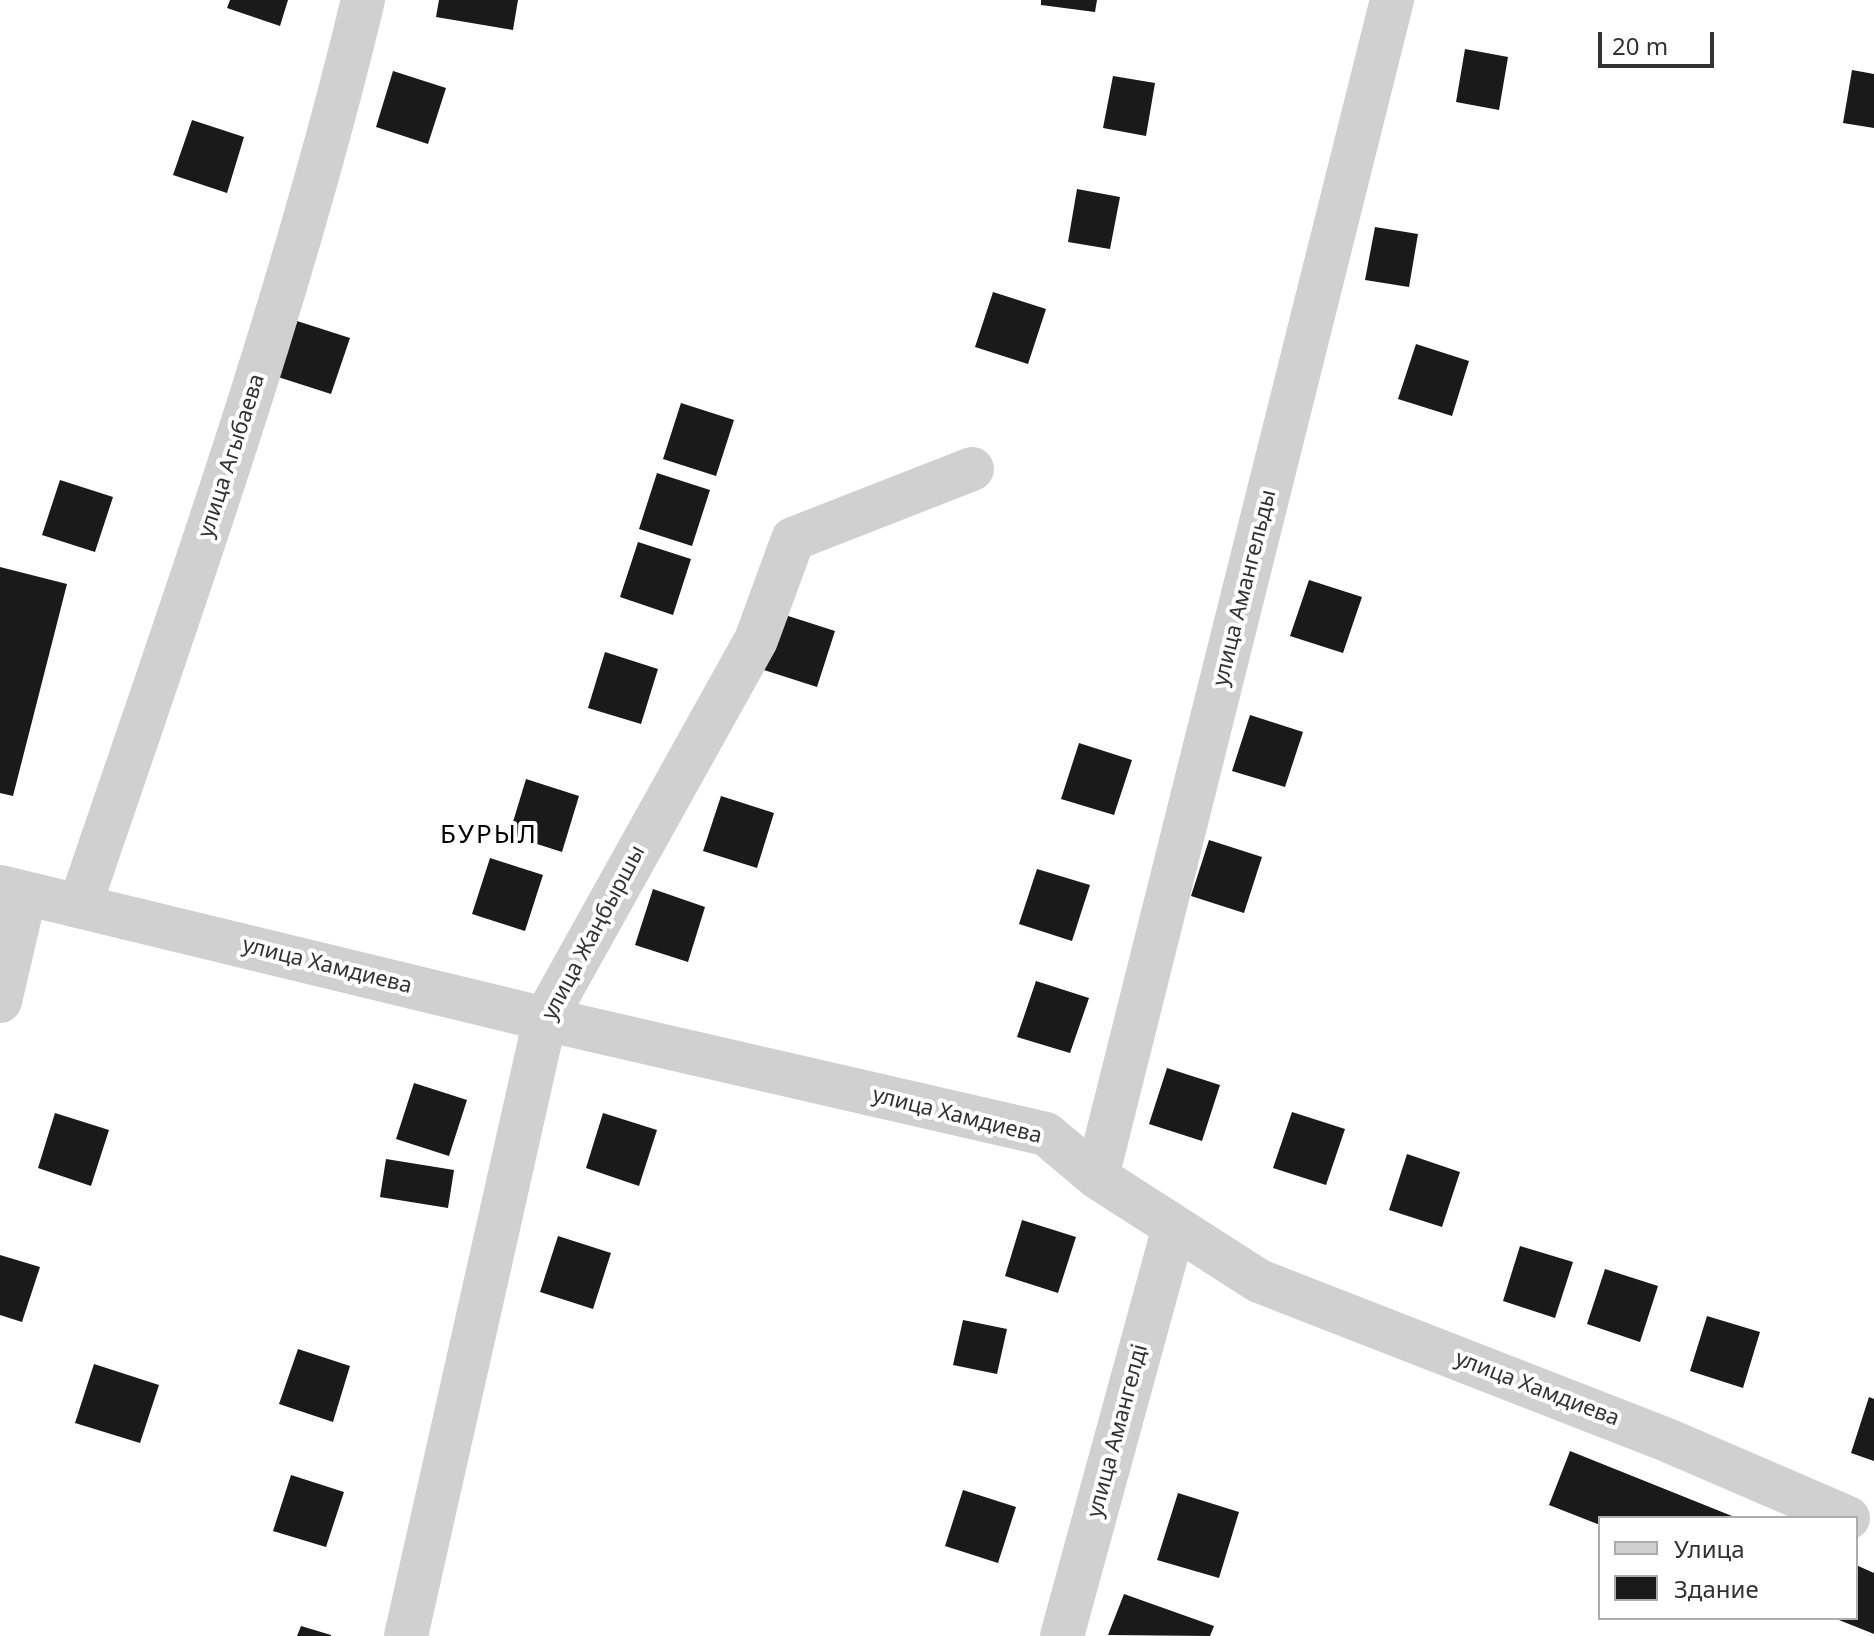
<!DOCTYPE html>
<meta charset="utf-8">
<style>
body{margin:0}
#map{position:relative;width:1874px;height:1636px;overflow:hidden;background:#fff;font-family:"Noto Sans",sans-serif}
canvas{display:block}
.legend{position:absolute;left:1598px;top:1516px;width:260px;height:104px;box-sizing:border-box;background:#fff;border:2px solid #adadad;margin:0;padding:10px 14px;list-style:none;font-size:24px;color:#333}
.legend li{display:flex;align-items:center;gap:16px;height:40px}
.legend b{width:40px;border:2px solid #adadad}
.scale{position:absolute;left:1598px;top:32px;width:116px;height:36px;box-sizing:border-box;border:4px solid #333;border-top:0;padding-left:10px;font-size:24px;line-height:28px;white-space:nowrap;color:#333;-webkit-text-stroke:6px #fff;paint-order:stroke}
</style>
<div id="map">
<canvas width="1874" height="1636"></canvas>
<ul class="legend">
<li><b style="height:10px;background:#d0d0d0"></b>Улица</li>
<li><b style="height:22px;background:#1a1a1a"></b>Здание</li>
</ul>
<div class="scale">20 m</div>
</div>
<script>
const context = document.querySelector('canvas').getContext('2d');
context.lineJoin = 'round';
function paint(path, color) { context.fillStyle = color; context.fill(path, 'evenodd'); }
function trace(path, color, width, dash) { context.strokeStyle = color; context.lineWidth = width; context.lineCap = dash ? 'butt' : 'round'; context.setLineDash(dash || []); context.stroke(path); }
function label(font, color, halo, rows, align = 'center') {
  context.font = font + ' "Noto Sans",sans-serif'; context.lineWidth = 8; context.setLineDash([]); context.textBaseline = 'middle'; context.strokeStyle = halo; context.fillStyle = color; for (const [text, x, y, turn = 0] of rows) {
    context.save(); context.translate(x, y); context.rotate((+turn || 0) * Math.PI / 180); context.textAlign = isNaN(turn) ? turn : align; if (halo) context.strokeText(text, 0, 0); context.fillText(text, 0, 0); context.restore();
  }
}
paint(new Path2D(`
 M230 0H288L280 26 227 8Z
 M439 0H518L513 30 436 17Z
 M1041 0H1097L1095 12 1041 5Z
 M1465 49 1508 57 1499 110 1456 102Z
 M1852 70 1874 74V128L1843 123Z
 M393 71 446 88 428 144 376 127Z
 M1113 76 1155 83 1146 136 1103 128Z
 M192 120 244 137 227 193 173 175Z
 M1077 189 1120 197 1110 249 1068 242Z
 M1375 227 1418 234 1409 287 1365 280Z
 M993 292 1046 309 1028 364 975 347Z
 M297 321 350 338 331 394 278 377Z
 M1416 344 1469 361 1452 416 1398 399Z
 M681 403 734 420 716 476 663 459Z
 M657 473 710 490 692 546 639 529Z
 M60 480 113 497 95 552 42 535Z
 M638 542 691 559 673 615 620 597Z
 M0 567 67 584 13 796 0 793Z
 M1309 580 1362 597 1343 653 1290 636Z
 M782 614 835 631 817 687 764 670Z
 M605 652 658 669 641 724 588 708Z
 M1250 715 1303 732 1285 787 1232 771Z
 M1079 743 1132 760 1114 815 1061 799Z
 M526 779 579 796 562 852 509 835Z
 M721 796 774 813 757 868 703 851Z
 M1209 840 1262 857 1244 913 1191 896Z
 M490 858 543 875 525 931 472 914Z
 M1037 869 1090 885 1072 941 1019 924Z
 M653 889 705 907 688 962 635 945Z
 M1036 981 1089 998 1070 1053 1017 1037Z
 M1167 1068 1220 1085 1202 1141 1149 1124Z
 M414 1083 467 1100 449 1156 396 1139Z
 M1292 1112 1345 1129 1326 1185 1273 1168Z
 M55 1113 109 1130 91 1186 38 1168Z
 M603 1113 657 1130 639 1186 586 1168Z
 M1407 1154 1460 1172 1442 1227 1389 1210Z
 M386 1159 454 1170 448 1208 380 1197Z
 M1022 1220 1076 1237 1058 1293 1005 1276Z
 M558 1236 611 1253 593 1309 540 1292Z
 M1520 1246 1573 1262 1555 1318 1503 1301Z
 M0 1255 40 1267 22 1322 0 1315Z
 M1605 1269 1658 1286 1640 1342 1587 1324Z
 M1707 1316 1760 1332 1743 1388 1690 1371Z
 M963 1320 1007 1329 997 1374 953 1365Z
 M298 1349 350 1366 333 1422 279 1404Z
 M94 1364 159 1385 140 1443 75 1423Z
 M1869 1397 1874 1399V1461L1851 1453Z
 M1570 1451 1737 1518H1600V1525L1549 1505Z
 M291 1475 344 1492 326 1547 273 1531Z
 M963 1490 1016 1507 998 1563 945 1546Z
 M1178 1493 1239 1512 1219 1578 1157 1560Z
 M1856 1565 1874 1573V1634L1834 1618H1856Z
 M1124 1594 1214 1626 1210 1636 1108 1635Z
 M301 1626 331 1635V1636H297Z`), '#1a1a1a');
trace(new Path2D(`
 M0 887 545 1019 1046 1134 1097 1177 1259 1281 1667 1440 1848 1518
 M80 905C182 606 289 308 363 0
 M0 1001 25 894
 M1097 1177 1392 0
 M406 1636 545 1019 756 640 793 539 972 469
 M1062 1636 1174 1227`), '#d0d0d0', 44);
label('22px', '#333', '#fff', [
 ["улица Агыбаева",232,456,-72],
 ["улица Амангельды",1245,588,-76],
 ["улица Жаңбыршы",594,933,-62],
 ["улица Хамдиева",327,966,14],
 ["улица Хамдиева",957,1116,14],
 ["улица Хамдиева",1537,1389,21],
 ["улица Амангелді",1118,1431,-75]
]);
context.letterSpacing = '2px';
label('26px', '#000', '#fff', [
 ["БУРЫЛ",489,836]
]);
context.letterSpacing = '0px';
</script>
